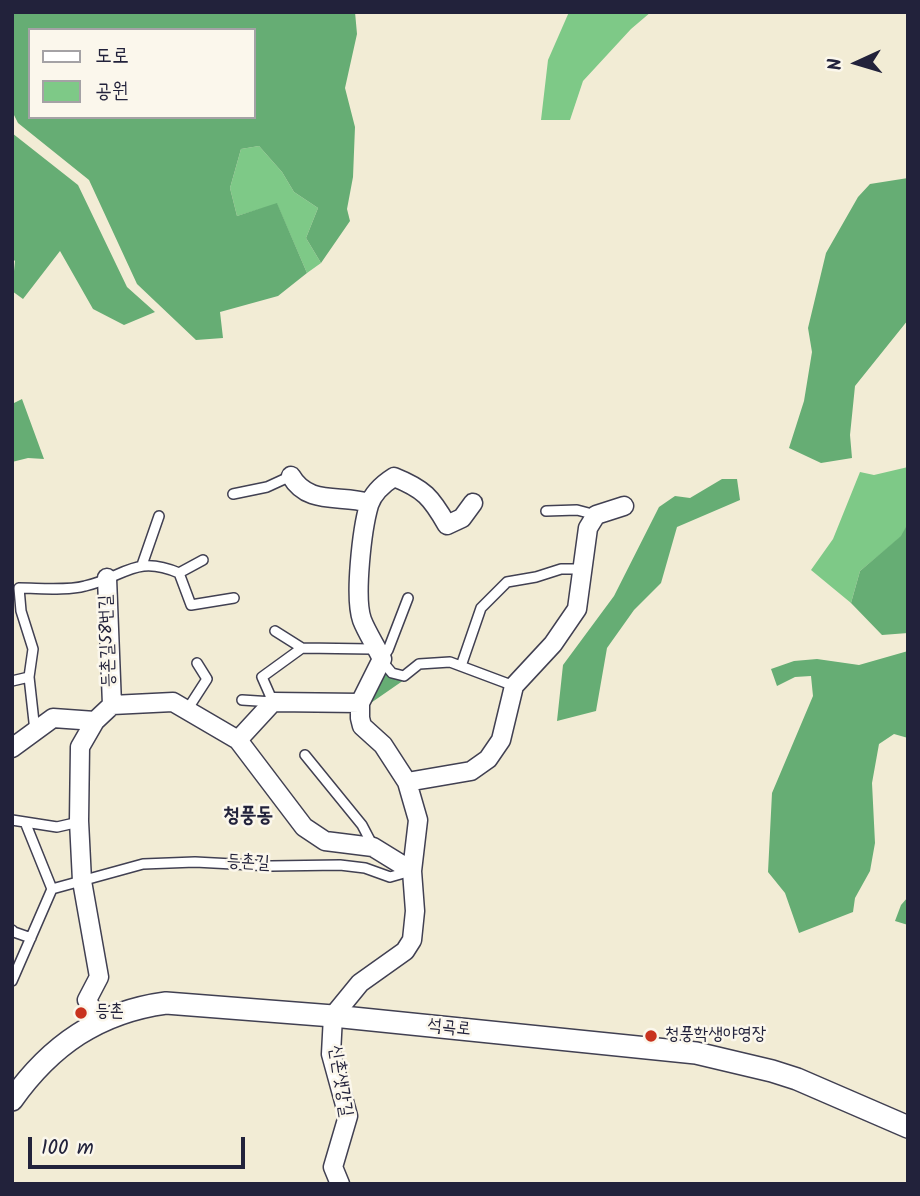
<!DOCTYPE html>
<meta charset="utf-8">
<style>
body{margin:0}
#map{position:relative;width:920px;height:1196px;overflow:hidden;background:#f2ecd5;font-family:Kalam,"Poor Story",sans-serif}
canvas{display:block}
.frame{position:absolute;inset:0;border:14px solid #22223b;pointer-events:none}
.legend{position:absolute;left:28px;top:28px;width:228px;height:91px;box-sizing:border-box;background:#fbf7ec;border:2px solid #a4a2a5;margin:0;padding:9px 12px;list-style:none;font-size:21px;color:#22223b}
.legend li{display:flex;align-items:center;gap:14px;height:35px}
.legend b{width:35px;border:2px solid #a4a2a5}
.north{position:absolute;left:822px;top:28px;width:70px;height:70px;-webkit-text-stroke:5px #fbf7ec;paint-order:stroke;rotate:266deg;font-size:19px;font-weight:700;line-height:28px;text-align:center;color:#22223b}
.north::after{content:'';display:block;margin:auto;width:24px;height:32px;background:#22223b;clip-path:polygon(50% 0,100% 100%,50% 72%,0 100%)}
.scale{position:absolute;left:28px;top:1137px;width:217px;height:32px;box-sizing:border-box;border:4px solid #22223b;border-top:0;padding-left:9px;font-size:21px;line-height:24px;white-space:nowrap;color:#22223b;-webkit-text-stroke:5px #fbf7ec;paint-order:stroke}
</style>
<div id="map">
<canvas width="920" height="1196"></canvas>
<div class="frame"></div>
<ul class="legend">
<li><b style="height:9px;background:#fff"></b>도로</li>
<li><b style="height:19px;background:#7ec987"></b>공원</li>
</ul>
<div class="north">N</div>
<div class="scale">100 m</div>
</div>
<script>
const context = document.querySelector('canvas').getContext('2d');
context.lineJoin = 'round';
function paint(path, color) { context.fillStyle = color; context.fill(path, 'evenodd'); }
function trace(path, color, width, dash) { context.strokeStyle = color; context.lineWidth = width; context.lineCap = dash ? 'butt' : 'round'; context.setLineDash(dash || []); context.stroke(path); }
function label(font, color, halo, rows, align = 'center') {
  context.font = font + ' Kalam,"Poor Story",sans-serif'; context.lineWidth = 5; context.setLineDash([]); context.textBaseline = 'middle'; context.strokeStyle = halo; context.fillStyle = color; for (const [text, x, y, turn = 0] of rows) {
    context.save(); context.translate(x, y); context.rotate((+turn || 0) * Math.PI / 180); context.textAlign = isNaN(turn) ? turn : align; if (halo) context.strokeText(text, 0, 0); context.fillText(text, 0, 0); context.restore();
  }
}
paint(new Path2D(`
 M569 12H651L631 29 583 81 570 120H541L548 60Z
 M259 146 282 172 294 192 318 208 306 238 321 263 307 273 277 204 237 216 230 188 241 149Z
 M908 467V523L902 536 860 571 851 603 811 570 833 539 860 472 874 475Z`), '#7ec987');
paint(new Path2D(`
 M12 12H355L357 34 345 88 355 127 353 177 347 209 350 221 321 263 306 238 318 208 294 192 282 172 259 146 241 149 230 188 237 216 277 203 307 273 278 296 220 312 223 338 196 340 137 284 89 180 18 123 12 111ZM30 30H254V117H30Z
 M12 133 78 185 127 287 155 312 124 325 93 309 60 251 23 299 12 291 15 261 12 258Z
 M908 178V320L855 386 850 435 852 458 821 463 789 448 804 401 812 352 808 328 826 253 858 197 870 184Z
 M22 399 44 459 28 458 12 462V404Z
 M722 479H737L740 500 677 527 661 583 634 610 607 648 596 711 557 721 563 665 614 596 659 507 675 496 690 498Z
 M908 523V633L882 635 851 603 860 571 901 536Z
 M908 651V738L894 734 879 744 872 783 875 843 870 871 855 898 853 912 799 933 785 893 768 872 772 793 813 696 811 676 795 677 777 686 771 669 794 661 817 659 859 665Z
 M383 668 390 677 404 680 365 707Z
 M908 897V925L895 921 901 905Z`), '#66ad74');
const service = new Path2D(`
 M233 494 267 487 291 476
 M546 511 577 510 596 515
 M142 565 159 516
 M179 573 203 560
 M275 631 302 648
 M382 659 388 650 408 598
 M461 666 481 608 507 582 536 577 561 569H581
 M12 681 29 677
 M242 700 273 702 262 677 302 648 372 649 392 673 404 676 419 664 450 662 514 686
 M187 710 207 679 197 663
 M35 731 29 677 33 649 21 611 19 588C39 588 67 591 85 586 125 577 135 554 179 573L191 605 234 598
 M305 755 362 825 373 846
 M12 820 57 827 79 822
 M25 822 52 889
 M12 930 14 932 31 938
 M12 981 52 889 143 864 195 862 271 866 340 865 365 868 390 877 411 871`);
const minor = new Path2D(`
 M291 476C308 506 341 494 369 503
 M107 578 112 705
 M360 703 382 659C376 646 367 633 362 620 354 598 362 529 369 505 373 493 383 484 394 477 424 489 431 497 447 525L462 518 473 503
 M238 740 304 827 325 841 373 847 412 871
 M12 748 53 718 95 721
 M407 782 471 771 488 759 501 740 514 686 553 644 577 609 588 528 596 515 624 506
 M99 1022 87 1000 99 977 82 881 79 821 80 747 95 721 112 705 173 702 238 740 273 702 360 703V718L362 726 383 745 407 782 418 820 412 871 415 911 412 940 405 951 360 983 333 1016 331 1054 348 1116 333 1167 340 1184`);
const tertiary = new Path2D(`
 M12 1100C51 1045 99 1012 166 1003L333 1016 696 1053 772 1071 797 1079 908 1127`);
trace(service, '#414052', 12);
trace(minor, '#414052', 21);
trace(tertiary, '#414052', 24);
trace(service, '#fff', 9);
trace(minor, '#fff', 18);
trace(tertiary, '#fff', 21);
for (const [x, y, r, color] of [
 [81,1013,7,"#c8321e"],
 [651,1036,7,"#c8321e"]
]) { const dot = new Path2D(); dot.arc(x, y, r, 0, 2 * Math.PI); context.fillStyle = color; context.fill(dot); trace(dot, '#fbf7ec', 2.5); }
label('18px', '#22223b', '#fbf7ec', [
 ["등촌길58번길",109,641,-92],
 ["등촌길",248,864,3],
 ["석곡로",449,1029,6],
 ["신촌샛강길",339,1081,81]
]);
label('18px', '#22223b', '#fbf7ec', [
 ["등촌",95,1013],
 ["청풍학생야영장",665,1036]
], 'left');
label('bold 21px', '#22223b', '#fbf7ec', [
 ["청풍동",248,817]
]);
</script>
